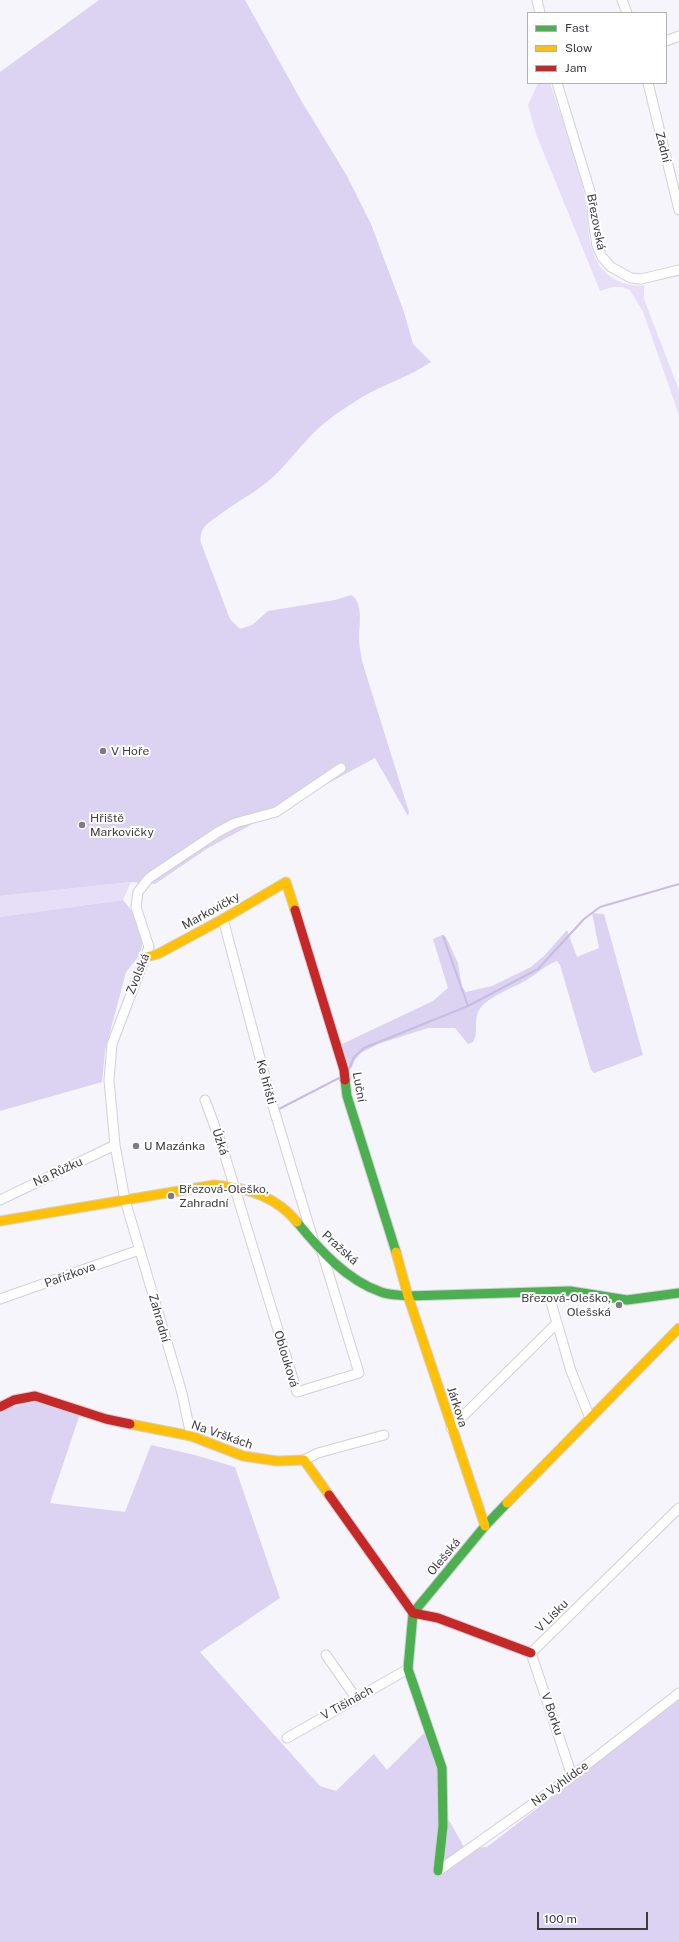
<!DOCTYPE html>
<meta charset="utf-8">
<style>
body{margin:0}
#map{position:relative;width:679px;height:1942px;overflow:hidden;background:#f6f5fb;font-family:"Public Sans",sans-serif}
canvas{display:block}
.legend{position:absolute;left:527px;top:12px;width:140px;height:72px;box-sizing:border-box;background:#fff;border:1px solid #b1b0b3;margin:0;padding:5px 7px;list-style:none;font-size:12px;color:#3d3a42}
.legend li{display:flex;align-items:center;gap:8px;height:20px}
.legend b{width:20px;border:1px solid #b1b0b3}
.scale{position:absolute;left:537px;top:1912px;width:111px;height:18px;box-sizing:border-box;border:2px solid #3d3a42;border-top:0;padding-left:5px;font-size:12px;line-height:14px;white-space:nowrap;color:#3d3a42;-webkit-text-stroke:3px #fff;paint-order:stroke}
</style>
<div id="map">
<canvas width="679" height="1942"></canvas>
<ul class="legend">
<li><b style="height:5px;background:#4caf50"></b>Fast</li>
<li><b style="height:5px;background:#ffc107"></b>Slow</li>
<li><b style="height:5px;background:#c62828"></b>Jam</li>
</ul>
<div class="scale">100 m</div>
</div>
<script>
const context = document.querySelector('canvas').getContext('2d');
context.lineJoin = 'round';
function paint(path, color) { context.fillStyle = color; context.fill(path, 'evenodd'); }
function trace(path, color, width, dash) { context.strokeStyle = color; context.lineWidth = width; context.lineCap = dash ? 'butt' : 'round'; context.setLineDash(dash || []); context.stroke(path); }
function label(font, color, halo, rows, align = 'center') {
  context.font = font + ' "Public Sans",sans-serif'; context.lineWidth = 4; context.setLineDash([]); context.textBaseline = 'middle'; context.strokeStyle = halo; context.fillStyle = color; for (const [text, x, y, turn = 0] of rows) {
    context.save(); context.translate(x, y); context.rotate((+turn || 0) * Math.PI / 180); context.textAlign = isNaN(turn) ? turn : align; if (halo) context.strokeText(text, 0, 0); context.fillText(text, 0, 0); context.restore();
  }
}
paint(new Path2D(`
 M538 83H550C562 121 578 159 585 197 589 219 586 243 598 263 606 278 628 288 644 285V299L679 390V415L643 312 630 290 622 287H613L600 291 536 134 528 105Z
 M131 882 123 900 0 917V896Z`), '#e7dff8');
paint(new Path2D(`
 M99 0H245L302 102 347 176 371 224 404 312 413 344 431 362C406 379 377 386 353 403 337 413 321 424 308 439 296 451 286 465 273 477 258 491 238 501 222 513 209 523 199 526 201 543L230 619 240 629 252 625 268 611 335 600 351 595C364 602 359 626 359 638 359 646 361 653 362 661L409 812 408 816 375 758 208 848 155 884 131 882 0 896V72Z
 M123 900 136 916 143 940 140 955 126 972 105 1051 102 1082 0 1111V917Z
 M592 913 604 914 643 1055 594 1073 591 1070 560 965 557 961C546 965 538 973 528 979 515 988 487 996 479 1010 473 1021 479 1032 473 1042L468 1044 455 1028H428L378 1044 361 1053 355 1060 351 1069 340 1045 433 1001 448 988 433 939 442 935 446 937 458 963 462 987 466 992 492 986 531 967 544 956 567 930 577 957 599 948Z
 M38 1401 80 1414 50 1503 125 1512 151 1445 195 1455 235 1467 280 1598 200 1652 320 1786 336 1791 374 1754 387 1770 424 1733 440 1770 439 1812 450 1822 465 1849 487 1847 679 1699V1942H0V1410Z`), '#dcd2f1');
trace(new Path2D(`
 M443 936 468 1006
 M349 1069 354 1057 364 1048 468 1006 538 969 584 919 600 907 679 884
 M279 1109 341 1077`), '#c8bce2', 2);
const street = new Path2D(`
 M537 0 540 13
 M622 0 627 13
 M666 41 679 36
 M557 83 592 198 593 220 597 246 602 257 611 267 631 278 641 279 679 270
 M648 83 679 210
 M223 919 272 1103 313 1239
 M205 1100 221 1143 297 1392 359 1373 322 1252
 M0 1200 115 1145
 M548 1292 571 1371 590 1418
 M0 1299 139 1250
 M451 1428 557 1323
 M191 1436 182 1393 125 1200 115 1145 109 1080 112 1044 149 947 136 907 138 892 149 878 218 832 235 823 276 812 341 768
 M304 1460 318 1453 384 1435
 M326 1655 356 1698
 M287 1738 408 1669
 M572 1776 531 1653 679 1508
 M438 1871 572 1776 679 1693`);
const fast = new Path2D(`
 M345 1080 347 1096 396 1252
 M297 1222C319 1249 346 1280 381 1292 389 1295 399 1295 408 1296L570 1291 627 1300 679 1293
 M438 1871 443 1826 442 1768 408 1669 413 1613 485 1526 507 1503`);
const slow = new Path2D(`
 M146 957 158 954 223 919 286 882 295 910
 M0 1221 214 1185C246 1187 276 1196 297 1222
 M396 1252 408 1296 485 1526
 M130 1424 191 1436 243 1456 277 1461 304 1460 329 1495
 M507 1503 679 1328`);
const jam = new Path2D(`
 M295 910 344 1070 345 1080
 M0 1407 14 1400 35 1396 106 1419 130 1424
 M329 1495 413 1613 438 1618 531 1653`);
trace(street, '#d2d0d7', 11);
trace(fast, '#d2d0d7', 11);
trace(slow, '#d2d0d7', 11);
trace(jam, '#d2d0d7', 11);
trace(street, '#fefefe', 9);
trace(fast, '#4caf50', 9);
trace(slow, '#ffc107', 9);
trace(jam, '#c62828', 9);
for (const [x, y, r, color] of [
 [103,751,4,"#7e7b83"],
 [82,825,4,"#7e7b83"],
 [136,1146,4,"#7e7b83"],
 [171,1196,4,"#7e7b83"],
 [619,1305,4,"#7e7b83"]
]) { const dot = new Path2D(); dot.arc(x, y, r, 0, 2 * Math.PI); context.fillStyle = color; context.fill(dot); trace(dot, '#fff', 1.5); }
label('12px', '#3d3a42', '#fff', [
 ["Zadní",663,147,76],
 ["Březovská",596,222,79],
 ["Markovičky",211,911,-29],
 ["Zvolská",138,974,-68],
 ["Ke hřišti",266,1082,75],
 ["Luční",359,1087,80],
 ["Úzká",220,1142,72],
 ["Na Růžku",58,1172,-25],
 ["Pražská",340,1248,42],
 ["Pařízkova",70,1275,-20],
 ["Zahradní",159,1318,74],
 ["Oblouková",286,1359,73],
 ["Járkova",457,1407,72],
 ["Na Vrškách",222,1435,19],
 ["Olešská",444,1557,-50],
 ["V Lísku",552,1616,-45],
 ["V Tišinách",347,1703,-29],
 ["V Borku",552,1714,71],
 ["Na Vyhlídce",560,1784,-36]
]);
label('12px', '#3d3a42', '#fff', [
 ["V Hoře",111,751],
 ["Hřiště",90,818],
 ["Markovičky",90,832],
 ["U Mazánka",144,1146],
 ["Březová-Oleško,",179,1189],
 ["Zahradní",179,1203],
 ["Březová-Oleško,",611,1298,"right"],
 ["Olešská",611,1312,"right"]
], 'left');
</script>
